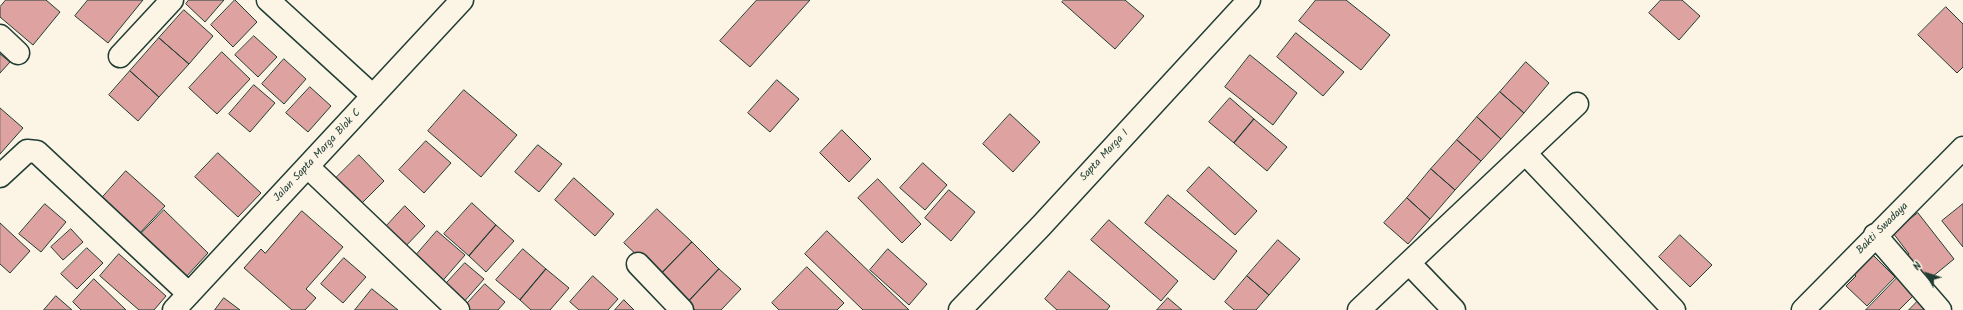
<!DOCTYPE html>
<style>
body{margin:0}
#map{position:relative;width:1963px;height:310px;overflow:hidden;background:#fcf5e5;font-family:Kalam,sans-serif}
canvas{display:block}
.north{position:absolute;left:1907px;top:254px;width:40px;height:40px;-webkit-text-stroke:3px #fcf5e5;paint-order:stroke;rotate:309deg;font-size:11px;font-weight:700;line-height:16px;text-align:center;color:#1f3d34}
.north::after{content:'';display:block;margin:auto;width:14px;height:18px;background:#1f3d34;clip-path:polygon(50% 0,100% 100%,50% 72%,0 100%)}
</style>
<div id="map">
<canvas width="1963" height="310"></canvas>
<div class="north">N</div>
</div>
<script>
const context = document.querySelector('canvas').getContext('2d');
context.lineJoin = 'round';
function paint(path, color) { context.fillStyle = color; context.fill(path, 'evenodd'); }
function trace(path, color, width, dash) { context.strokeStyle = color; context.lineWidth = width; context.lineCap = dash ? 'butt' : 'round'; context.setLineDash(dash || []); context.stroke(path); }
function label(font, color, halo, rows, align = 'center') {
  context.font = font + ' Kalam,sans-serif'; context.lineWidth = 3.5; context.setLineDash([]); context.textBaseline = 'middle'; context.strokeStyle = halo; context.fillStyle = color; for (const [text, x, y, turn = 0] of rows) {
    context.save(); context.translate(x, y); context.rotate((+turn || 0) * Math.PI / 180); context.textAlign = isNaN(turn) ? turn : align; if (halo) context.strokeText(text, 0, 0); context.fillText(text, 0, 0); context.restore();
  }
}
const building = new Path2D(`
 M6 0H46L60 12 33 45 0 17V7Z
 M88 0H143L108 43 75 16Z
 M189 0H224L205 22 186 4Z
 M235 0 257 22 233 47 211 25Z
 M757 0H810L750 67 720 41Z
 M1064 0H1125L1144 16 1115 49 1062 2Z
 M1316 0H1346L1390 35 1361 70 1299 21Z
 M1661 0H1682L1700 16 1679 40 1649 13Z
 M1946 7 1963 24V67L1957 73 1918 35Z
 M184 10 213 36 189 64 159 38Z
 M1296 33 1344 72 1323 96 1277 57Z
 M254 36 277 57 258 77 235 55Z
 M159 38 189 64 159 97 130 71Z
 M222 52 250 79 217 114 189 88Z
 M0 54 10 62 0 73Z
 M1250 55 1297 93 1273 125 1225 87Z
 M284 59 306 79 284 104 262 84Z
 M1526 62 1549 83 1524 113 1500 92Z
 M130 71 159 97 138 121 109 95Z
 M777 80 799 99 770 132 748 113Z
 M254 85 275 103 250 132 229 114Z
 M310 87 331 106 308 132 286 113Z
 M464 90 517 135 481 177 428 131Z
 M1500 92 1524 113 1501 139 1477 117Z
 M1230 98 1254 119 1234 143 1209 122Z
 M0 108 23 128 0 154Z
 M1010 114 1040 142 1013 172 983 144Z
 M1477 117 1501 139 1481 161 1457 140Z
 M1254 119 1287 147 1267 171 1234 143Z
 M842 130 871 159 849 182 820 153Z
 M1457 140 1481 161 1455 190 1431 169Z
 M426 141 451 163 424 193 399 170Z
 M538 145 562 164 539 192 515 172Z
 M218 153 261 193 238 217 195 177Z
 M359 155 384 181 359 206 333 181Z
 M923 163 947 185 925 210 900 188Z
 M1209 167 1257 211 1235 235 1187 191Z
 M1431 169 1455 190 1430 219 1407 198Z
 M126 171 165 206 139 234 101 199Z
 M574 178 614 214 595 236 555 200Z
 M878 179 921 224 902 243 858 198Z
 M949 190 975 212 951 241 925 218Z
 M1168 195 1237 251 1214 280 1145 223Z
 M1407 198 1430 219 1408 244 1384 223Z
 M472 203 496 225 469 256 444 234Z
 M45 204 66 222 41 252 19 234Z
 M1963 204V247L1942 221Z
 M405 206 425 226 401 251 381 232Z
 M657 209 692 242 659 276 624 243Z
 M164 210 208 253 185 278 140 235Z
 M302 211 343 247 306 289 316 298 305 310H292L244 268 261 249 265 253Z
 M1918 213 1954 259 1921 286 1901 261 1909 254 1893 233Z
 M1109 220 1178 281 1161 301 1091 240Z
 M0 223 30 251 10 273 0 264Z
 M496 225 514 241 486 272 469 256Z
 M71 229 83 242 63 260 51 247Z
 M437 231 465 255 439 285 411 261Z
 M827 231 909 310H863L805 254Z
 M1680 235 1712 265 1690 287 1659 257Z
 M1278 240 1300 259 1269 295 1247 276Z
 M692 242 719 269 687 303 659 276Z
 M87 248 103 263 77 289 61 274Z
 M523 249 546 269 520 300 496 280Z
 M888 249 927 284 909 305 870 270Z
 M1870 252 1895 277 1867 306 1846 286 1856 276 1851 271Z
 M119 254 166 296 154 310H139L100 276Z
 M344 258 366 277 343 303 321 284Z
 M465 263 484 279 462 304 443 287Z
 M807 267 844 303 837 310H779L772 303Z
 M546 269 569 288 550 310H531L520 300Z
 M719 269 741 289 721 310H695L687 303Z
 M1069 271 1110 306 1107 310H1057L1045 299Z
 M593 276 618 299 608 310H579L570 302Z
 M1247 276 1269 295 1256 310H1234L1225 302Z
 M1897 278 1914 295 1899 310H1866Z
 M94 279 126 310H81L73 302Z
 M485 284 505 302 498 310H466L463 308Z
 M372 289 398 310H355Z
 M56 296 72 310H44Z
 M224 298 240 310H215Z
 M1168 298 1182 310H1157Z
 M624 300 634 310H615Z
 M1918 301 1928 310H1909Z`);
paint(building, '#dea3a1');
trace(building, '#1f3d34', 1);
const street = new Path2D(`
 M268 0 373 96
 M0 36 18 53
 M120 56 172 0
 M1525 153 1674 310
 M308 167 458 310
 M0 176 27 151 37 152 189 294
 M1875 235 1940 310
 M1409 263 1454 310
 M638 264 682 310
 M174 310 462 0
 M960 310 1041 226 1249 0
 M1359 310 1577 104
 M1803 310 1963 148`);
trace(street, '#1f3d34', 25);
trace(street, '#fcf5e5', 22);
label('11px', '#1f3d34', '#fcf5e5', [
 ["Jalan Sapta Marga Blok C",318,156,-47],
 ["Sapta Marga I",1105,156,-47],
 ["Bakti Swadaya",1883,229,-45]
]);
</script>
